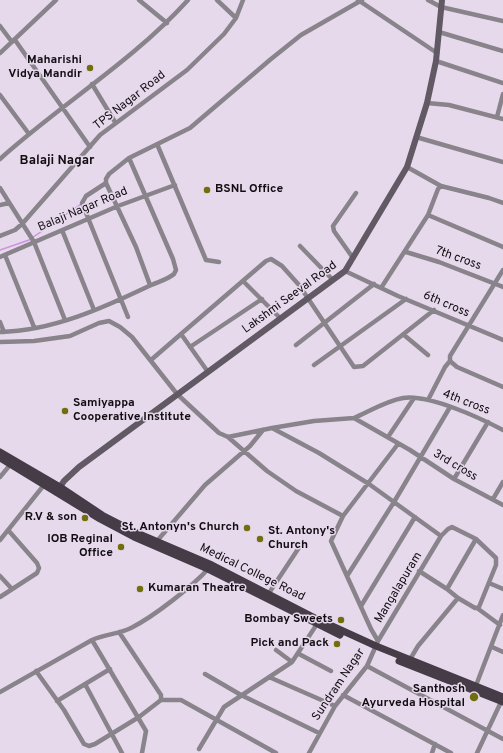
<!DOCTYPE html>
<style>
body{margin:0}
canvas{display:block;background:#e6d9eb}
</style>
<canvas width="503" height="753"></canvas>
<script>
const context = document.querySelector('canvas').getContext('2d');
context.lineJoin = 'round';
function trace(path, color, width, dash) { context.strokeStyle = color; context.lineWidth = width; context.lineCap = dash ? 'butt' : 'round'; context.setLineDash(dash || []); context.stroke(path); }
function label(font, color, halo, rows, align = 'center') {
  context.font = font + ' Overpass,sans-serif'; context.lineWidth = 3; context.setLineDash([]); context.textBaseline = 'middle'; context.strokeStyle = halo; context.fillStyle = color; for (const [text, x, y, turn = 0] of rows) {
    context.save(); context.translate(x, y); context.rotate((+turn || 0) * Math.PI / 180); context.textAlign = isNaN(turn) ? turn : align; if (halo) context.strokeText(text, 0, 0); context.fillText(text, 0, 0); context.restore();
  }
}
trace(new Path2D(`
 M0 250 29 240 81 204`), '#cc91e1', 1.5);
trace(new Path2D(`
 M139 0 167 23
 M217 0 236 18
 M358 0 437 53
 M428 0 441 7 503 21
 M0 26 12 42
 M439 32 503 51
 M15 40 90 147
 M0 53 56 0
 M436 61 503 83
 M92 84 115 122
 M0 95 29 134
 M427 103 449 105 503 119
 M497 117 503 94
 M416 137 503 162
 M157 144 206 260 219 262
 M0 159C61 104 133 61 188 0
 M407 167 441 186 489 198 503 203
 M106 183 86 196 82 203 128 317
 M0 188 34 242 65 320
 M0 205 9 203
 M428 215 503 247
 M62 230 94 310
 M0 236 15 230 22 224 100 135 187 70 224 34 236 18 243 0
 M300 246 332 279
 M406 252 439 262 503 287
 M5 255 34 327
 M0 257 118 206 175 185
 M353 258 334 231 333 226 356 193
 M503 270 450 356V361L457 367 503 387
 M345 271 398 296 503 340
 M243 281 280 318
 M150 285 136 247 106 183V179L109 174 129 158 190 128 271 59 301 35 362 0
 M381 288 428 215 438 189 441 186
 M0 322 4 332
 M0 332C52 331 103 308 149 286 157 282 167 280 174 274L176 270 173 259 129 158
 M404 335 428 355
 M0 342 34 341 70 336 99 323 109 321 120 327 132 337 177 394 219 433 228 437 272 428
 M296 345 374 284
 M190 347 262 299
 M151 360 181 334
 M314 365 406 299
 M208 372 181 334 266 261 271 259 282 266 299 285 354 367 363 366 434 310
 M428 400 445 367 450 361
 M354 418C370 411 386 401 403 398 429 394 480 418 503 430
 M228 437 267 471 296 491 343 516
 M388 437 414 398
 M0 477 10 465
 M454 479 488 422
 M493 499 503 482
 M0 540 44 485
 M157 541 205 485 250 446 263 430
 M419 571 447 589
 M0 576 12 589
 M347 576 394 502 450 407
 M489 583 503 589
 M269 593 302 543
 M0 597 37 573 39 568 37 563 8 530
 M458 598 475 608 479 607 496 565V558L476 539
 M361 606 415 517
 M477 608 500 625
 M92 640 146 731 142 753
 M378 641 371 629 331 541 343 516 398 444
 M492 647 503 652
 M276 650 292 662
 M299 654 331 671
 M409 661 418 646 458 598 447 589 476 539 452 527 448 529 441 536 369 484 319 453 272 428 314 421 354 418 410 450 454 479 503 505
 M367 666 503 739
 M36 671 64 710 84 744 89 746 95 744 139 717 161 700V695L119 632
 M205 674 241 695 319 733
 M269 677 335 706
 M85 684 122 753
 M475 688 503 615
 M0 692 92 640C105 634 119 634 131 628 153 617 193 586 209 568
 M343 695 451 753
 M161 700H181L276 753
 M57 701 110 669
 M199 749 224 707 292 662 317 624
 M309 753 335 706 367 666 378 641 441 536
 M432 753 435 744
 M477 753 501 702`), '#89848b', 4.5);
trace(new Path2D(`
 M58 490 64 481 79 467 345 271 407 167 427 103 436 61 442 0`), '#615964', 6);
trace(new Path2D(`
 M0 452 60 487 102 515 137 533 212 565 319 620 376 646 503 697
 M0 458 100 519 134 537 208 569 340 635
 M399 661 503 702`), '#453c48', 7);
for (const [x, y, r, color] of [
 [90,68,4,"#726e0e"],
 [207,190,4,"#726e0e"],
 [65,411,4,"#726e0e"],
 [85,518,4,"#726e0e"],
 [247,528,4,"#726e0e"],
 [260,539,4,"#726e0e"],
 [121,547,4,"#726e0e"],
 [140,589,4,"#726e0e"],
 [341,620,4,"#726e0e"],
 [337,644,4,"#726e0e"],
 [474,697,5,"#726e0e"]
]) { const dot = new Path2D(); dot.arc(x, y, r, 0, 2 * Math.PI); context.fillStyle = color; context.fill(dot); trace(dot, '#e6d9eb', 1.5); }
label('bold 12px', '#120d13', '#e6d9eb', [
 ["Maharishi",82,61],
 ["Vidya Mandir",82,75],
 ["BSNL Office",215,190,"left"],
 ["Samiyappa",73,404,"left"],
 ["Cooperative Institute",73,418,"left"],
 ["R.V & son",77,518],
 ["St. Antonyn's Church",239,528],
 ["St. Antony's",268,532,"left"],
 ["Church",268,546,"left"],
 ["IOB Reginal",113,540],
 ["Office",113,554],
 ["Kumaran Theatre",148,589,"left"],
 ["Bombay Sweets",333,620],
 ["Pick and Pack",329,644],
 ["Santhosh",465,690],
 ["Ayurveda Hospital",465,704]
], 'right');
label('12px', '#120d13', '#e6d9eb', [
 ["TPS Nagar Road",130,101,-38],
 ["Balaji Nagar Road",83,210,-23],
 ["7th cross",458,259,20],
 ["Lakshmi Seeval Road",290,298,-36],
 ["6th cross",446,305,23],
 ["4th cross",466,403,21],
 ["3rd cross",455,466,31],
 ["Medical College Road",252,573,26],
 ["Mangalapuram",399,588,-59],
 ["Sundram Nagar",339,685,-56]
]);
label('bold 13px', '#120d13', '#e6d9eb', [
 ["Balaji Nagar",57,161]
]);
</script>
